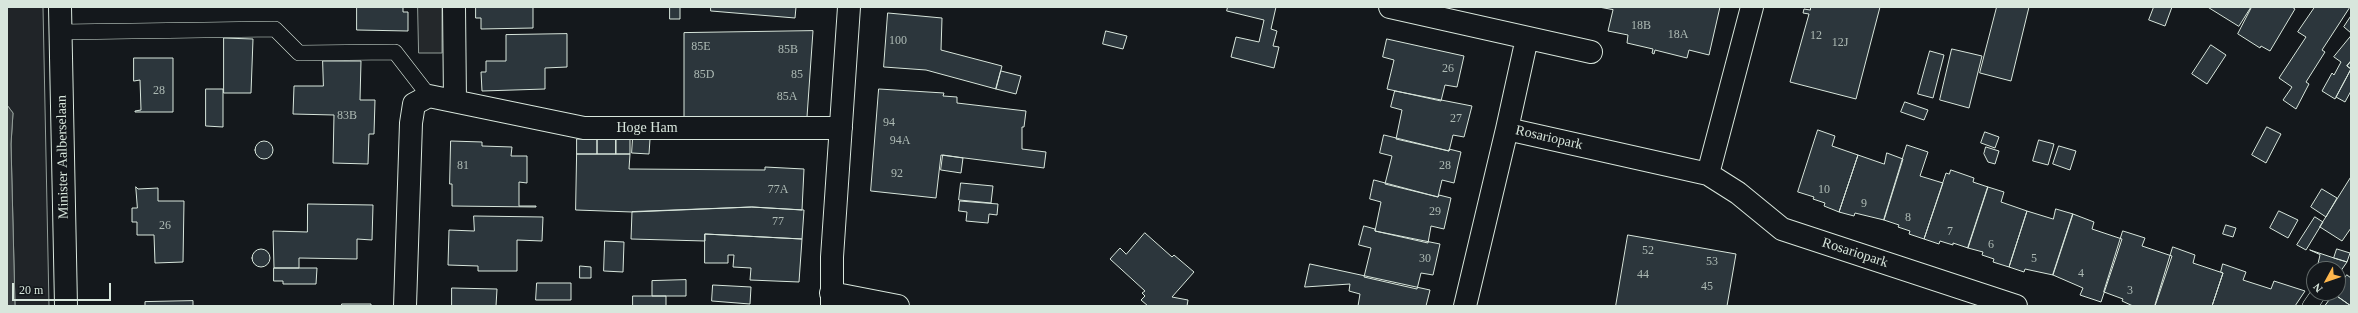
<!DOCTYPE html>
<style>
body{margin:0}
#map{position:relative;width:2358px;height:313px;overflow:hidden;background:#14181c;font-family:"Times New Roman",serif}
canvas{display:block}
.frame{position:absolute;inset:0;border:8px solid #d8e6dc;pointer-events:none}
.north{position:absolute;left:2306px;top:261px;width:40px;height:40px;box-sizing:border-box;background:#14181c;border:1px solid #626a69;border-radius:50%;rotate:230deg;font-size:11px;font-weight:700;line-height:16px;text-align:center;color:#d8e6dc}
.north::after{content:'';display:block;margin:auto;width:14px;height:18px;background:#ffb74d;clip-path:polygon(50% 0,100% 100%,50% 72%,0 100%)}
.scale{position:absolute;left:12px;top:283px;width:99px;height:18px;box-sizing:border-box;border:2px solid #d8e6dc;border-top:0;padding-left:5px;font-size:12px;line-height:14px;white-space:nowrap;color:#d8e6dc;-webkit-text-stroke:3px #14181c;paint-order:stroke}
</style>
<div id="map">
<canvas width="2358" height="313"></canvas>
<div class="frame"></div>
<div class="north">N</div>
<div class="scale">20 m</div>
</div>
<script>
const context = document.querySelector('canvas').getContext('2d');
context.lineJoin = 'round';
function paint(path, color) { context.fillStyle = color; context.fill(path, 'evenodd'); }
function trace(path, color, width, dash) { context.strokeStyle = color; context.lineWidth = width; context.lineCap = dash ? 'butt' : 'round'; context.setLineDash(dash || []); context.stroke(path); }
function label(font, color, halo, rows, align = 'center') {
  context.font = font + ' "Times New Roman",serif'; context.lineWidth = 3; context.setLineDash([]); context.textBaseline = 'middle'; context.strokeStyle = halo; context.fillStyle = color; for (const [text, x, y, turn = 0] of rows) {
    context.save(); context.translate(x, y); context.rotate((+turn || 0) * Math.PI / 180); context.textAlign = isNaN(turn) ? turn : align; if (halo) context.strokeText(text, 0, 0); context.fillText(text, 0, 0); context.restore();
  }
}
const green = new Path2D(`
 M7 7H43L49 306H15L11 144 13 113 7 105Z`);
paint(green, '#202428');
trace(green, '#939e99', 1);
const parking = new Path2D(`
 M418 7H442V53H419Z`);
paint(parking, '#24282b');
trace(parking, '#939e99', 1);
const water = new Path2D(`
 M7 105 13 113 11 144 15 306H7Z`);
paint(water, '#363b3e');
trace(water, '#939e99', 1);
const building = new Path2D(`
 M357 7H403V12H408V31L357 30Z
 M476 7H561H533V28L481 29V18H476Z
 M670 7H680V19H670Z
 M711 7H796L795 18 711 11Z
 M1228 7H1276L1271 29 1277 31 1273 46 1279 47 1274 68 1231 57 1236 37 1259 42 1264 20 1227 11Z
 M1599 7H1720L1709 55 1689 50 1687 58 1655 50 1654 54 1652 53 1653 49 1627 43 1628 35 1608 31 1613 10Z
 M1811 7H1880L1856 99 1790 82 1809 14 1803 13 1804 9 1810 10Z
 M1997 7H2029L2011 81 1980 73Z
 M2154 7H2172L2165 26 2149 20Z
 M2208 7H2251L2239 26Z
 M2252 7H2292L2295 9 2270 51 2261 46 2260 48 2238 34Z
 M2315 7H2350L2322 50 2325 52 2306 82 2309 84 2296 109 2283 100 2292 87 2279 78 2306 37 2298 32Z
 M888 13 942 18 941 50 1002 66 996 89 926 70 884 67Z
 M2351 16V33L2344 27Z
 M813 31 807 117 684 118V33Z
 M1106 31 1127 36 1123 49 1103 44Z
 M567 34V67L545 68V89L482 91 481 72H486V61H506V35Z
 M2351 36V61L2347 66 2351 69 2335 99 2322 91 2332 73 2334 75 2341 62 2334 57Z
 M224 38 253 39 251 93H224Z
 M1387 39 1464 56 1457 87 1445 85 1441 101 1387 89 1394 60 1383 57Z
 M2211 45 2226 55 2207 84 2192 74Z
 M1952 49 1982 56 1969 108 1940 100Z
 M1930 51 1944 55 1933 98 1918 94Z
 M134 58H173V112H135V111L141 110 140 80 134 81Z
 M323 61H361L360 100H375L374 134H369L368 164 333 163 334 115 293 114 294 86H323Z
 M2351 61V91L2345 102 2336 97 2351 69 2347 66Z
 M1001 71 1021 76 1016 94 996 89Z
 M206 89H223V127L206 126Z
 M879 89 944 93 943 96 957 97V103L1026 111 1024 127H1022V149L1046 152 1044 168 941 155 936 198 871 191Z
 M1395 91 1472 106 1464 137 1453 135 1449 151 1396 139 1402 110 1391 107Z
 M1905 102 1928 110 1924 120 1901 112Z
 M2267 127 2281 134 2266 163 2252 155Z
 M1818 130 1835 136 1832 146 1858 155 1839 212 1824 206 1825 203 1813 199 1814 197 1798 192Z
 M1985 132 1999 137 1995 148 1981 143Z
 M1384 135 1449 151V149L1461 152 1454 183 1442 180 1438 197 1385 184 1392 156 1380 153Z
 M616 138H630V154H616Z
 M616 138V154H597V139Z
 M633 138 650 139 649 154 632 153Z
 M577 139H597V154H577Z
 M2039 140 2054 144 2048 165 2033 161Z
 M451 141 482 142V146L512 147 511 156H527V183L519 182V206H536V207L452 206V184H450Z
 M255 150a9 9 0 1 1 18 0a9 9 0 1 1-18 0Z
 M1907 145 1928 152 1920 176 1943 183 1924 239 1909 234 1910 231 1898 227 1899 225 1884 220Z
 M2059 146 2076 151 2070 170 2053 164Z
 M1986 147 1999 151 1995 164 1988 162 1984 154Z
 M1887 153 1903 159 1884 220 1855 213 1854 216 1839 212 1858 155 1884 164Z
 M577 154H630L629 169 765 170V167L804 169 802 210 752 207 632 212 576 210Z
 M943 155 963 158 961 173 941 170Z
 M1951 170 1974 178 1973 182 1988 187 1968 248 1953 243V245L1940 241 1939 244 1924 239 1946 173 1949 174Z
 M2351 177V228L2342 241 2320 227Z
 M1374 180 1438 197 1439 195 1451 198 1444 229 1431 226 1428 243 1375 231 1381 202 1370 199Z
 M961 183 993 186 991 203 959 200Z
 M136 187 138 189 158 188V201H184L183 262 155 263 154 235H137V222H132V208H137Z
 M1988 187 2004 192 2001 202 2027 211 2009 267 1993 262 1994 259 1982 255 1983 252 1968 248Z
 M2322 189 2337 198 2326 217 2311 207Z
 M960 201 998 204 997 215 989 214 988 223 966 221 967 212 959 211Z
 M308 204 373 205 372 240 357 239V259L299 258V268H274L273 231 307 232Z
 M752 207 804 210 802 239 705 234V241L631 239 632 212Z
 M2056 209 2073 214 2053 275 2025 269 2024 272 2009 267 2027 211 2053 219Z
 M2279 211 2298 220 2288 238 2270 228Z
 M2073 214 2094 222 2092 229 2122 239 2101 302 2080 295 2083 288 2053 275Z
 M474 216 543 217 542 241 517 240V271H478V266L448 265 449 230 474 231Z
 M2315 217 2323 222 2306 250 2297 245Z
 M2226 225 2236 228 2233 237 2223 234Z
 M1364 226 1375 229V231L1440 244 1433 275 1421 273 1417 289 1364 277 1371 248 1359 245Z
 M2123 231 2145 238 2142 246 2172 256 2155 306H2133L2122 301 2123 299 2104 292Z
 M1145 233 1172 257 1174 255 1194 272 1172 297 1188 300 1187 306H1148L1141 300 1145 296 1142 293 1145 291 1110 259 1120 248 1126 254Z
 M705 234 802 239 799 282 750 280 751 268 733 267 734 255H728V263H705Z
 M1628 235 1736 254 1727 306H1616Z
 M605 241 624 242 623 272 604 271Z
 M2173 247 2195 255 2193 263 2223 273 2212 306H2155Z
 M2337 249 2350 253 2347 262 2334 258Z
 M252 258a9 9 0 1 1 18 0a9 9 0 1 1-18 0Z
 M2310 250 2334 258 2347 262 2338 275V269L2317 268 2320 255Z
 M1310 264 1430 290 1426 306H1358L1360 294 1349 291 1350 284 1305 287Z
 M2223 264 2246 272 2243 280 2271 289 2274 281 2305 291 2295 306H2212L2223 273 2221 272Z
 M580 266 591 267V278H580Z
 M274 268H317L316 284H283V281H274Z
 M2347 275 2351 278V306L2334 294 2338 293V288Z
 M686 280V296H652V281Z
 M537 283H571V300H536Z
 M713 285 751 287 750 304 712 301Z
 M452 288 497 289 496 306H452Z
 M2334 294 2351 306H2325Z
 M633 296H666V306H633Z
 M193 301V306H145V302Z
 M342 304H371V306H342Z`);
paint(building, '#2c363c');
trace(building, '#d8e6dc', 1);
const service = new Path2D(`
 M61 32 275 29 299 53 395 52 429 96
 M2310 306 2319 293`);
const minor = new Path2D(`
 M60 7 66 306
 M454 7 455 101
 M1390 7 1591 52
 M1507 129 1527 38
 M1708 174 1752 7
 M831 293 898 306
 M405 306 411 123 414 104 429 96 584 128H841
 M832 306V257L849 7
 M1465 306 1507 129 1708 174 1738 193 1782 229 2016 306`);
trace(service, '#d8e6dc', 16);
trace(minor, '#d8e6dc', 24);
trace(service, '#14181c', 15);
trace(minor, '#14181c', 22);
label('12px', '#adbab4', null, [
 ["18B",1641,26],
 ["18A",1678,35],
 ["12",1816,36],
 ["100",898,41],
 ["12J",1840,43],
 ["85E",701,47],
 ["85B",788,50],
 ["26",1448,69],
 ["85D",704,75],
 ["85",797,75],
 ["28",159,91],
 ["85A",787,97],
 ["83B",347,116],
 ["27",1456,119],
 ["94",889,123],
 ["94A",900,141],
 ["81",463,166],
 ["28",1445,166],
 ["92",897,174],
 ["77A",778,190],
 ["10",1824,190],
 ["9",1864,204],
 ["29",1435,212],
 ["8",1908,218],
 ["77",778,222],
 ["26",165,226],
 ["7",1950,232],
 ["6",1991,245],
 ["52",1648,251],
 ["30",1425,259],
 ["5",2034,259],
 ["53",1712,262],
 ["4",2081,274],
 ["44",1643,275],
 ["45",1707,287],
 ["3",2130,291]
]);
label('14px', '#d8e6dc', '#14181c', [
 ["Hoge Ham",647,128],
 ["Rosariopark",1549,138,13],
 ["Minister Aalberselaan",63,157,-91],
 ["Rosariopark",1855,253,18]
]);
</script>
